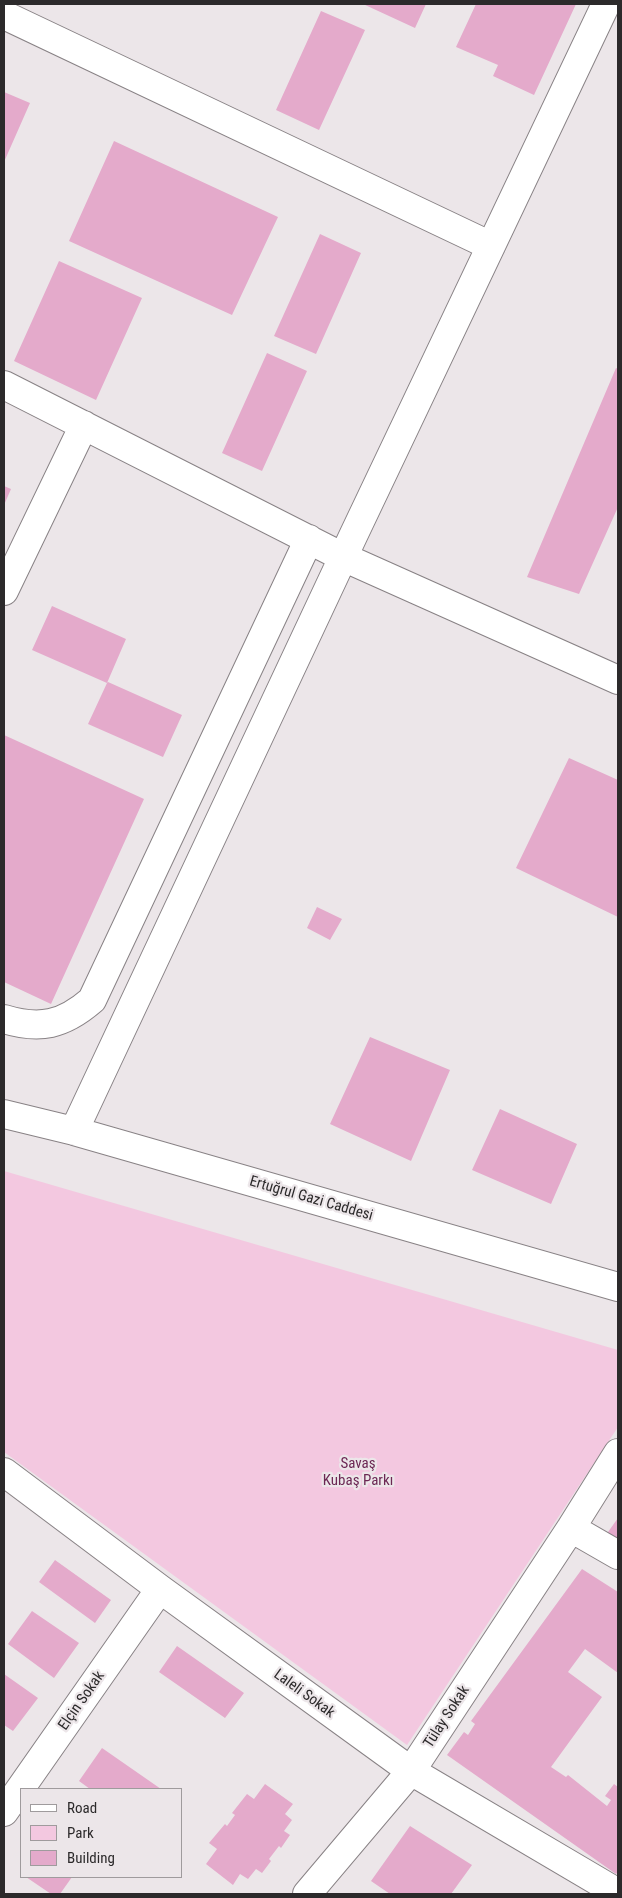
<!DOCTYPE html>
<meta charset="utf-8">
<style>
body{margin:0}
#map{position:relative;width:622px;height:1898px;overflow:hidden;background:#ece6e9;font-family:"Roboto Condensed",sans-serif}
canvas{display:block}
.frame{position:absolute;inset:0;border:5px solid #2c2a2b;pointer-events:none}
.legend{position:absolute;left:20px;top:1788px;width:162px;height:90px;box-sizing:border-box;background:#ece6e9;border:1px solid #9f9b9d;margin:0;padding:6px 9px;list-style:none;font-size:15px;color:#2c2a2b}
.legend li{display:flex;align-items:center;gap:10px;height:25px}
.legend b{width:25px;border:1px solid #9f9b9d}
</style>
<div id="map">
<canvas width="622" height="1898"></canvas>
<div class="frame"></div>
<ul class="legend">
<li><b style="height:6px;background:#fff"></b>Road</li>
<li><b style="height:14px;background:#f3c8e0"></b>Park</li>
<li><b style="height:14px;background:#e4aacb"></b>Building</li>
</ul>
</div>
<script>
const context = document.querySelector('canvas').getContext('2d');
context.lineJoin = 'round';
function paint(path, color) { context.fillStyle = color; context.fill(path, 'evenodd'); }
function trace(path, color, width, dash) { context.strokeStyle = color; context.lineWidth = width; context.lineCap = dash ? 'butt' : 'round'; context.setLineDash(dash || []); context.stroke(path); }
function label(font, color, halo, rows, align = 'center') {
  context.font = font + ' "Roboto Condensed",sans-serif'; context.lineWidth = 4.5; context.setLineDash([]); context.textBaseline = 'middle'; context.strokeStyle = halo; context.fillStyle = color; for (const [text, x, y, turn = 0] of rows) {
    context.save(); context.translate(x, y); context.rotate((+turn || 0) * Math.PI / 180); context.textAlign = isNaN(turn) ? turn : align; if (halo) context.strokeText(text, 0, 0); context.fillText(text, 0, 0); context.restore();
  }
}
paint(new Path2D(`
 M4 1171 618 1350V1427L407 1745 4 1452Z`), '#f3c8e0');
paint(new Path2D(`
 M363 4H426L415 28Z
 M476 4H576L534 95 493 76 498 65 456 47Z
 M321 11 365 30 319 130 276 110Z
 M4 92 30 103 4 162Z
 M114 141 278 217 232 315 69 241Z
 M320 234 361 253 316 354 274 336Z
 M59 261 142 298 96 400 14 361Z
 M267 353 307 371 262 471 222 453Z
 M616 368 618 369V507L579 594 527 577Z
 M4 486 11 489 4 505Z
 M52 606 126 639 107 683 108 682 182 715 163 757 88 724 107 683 32 650Z
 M4 735 144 799 51 1004 4 982Z
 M569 758 618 780V917L516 868Z
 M317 907 342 919 330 940 307 928Z
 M370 1037 450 1070 411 1161 330 1124Z
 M500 1109 577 1144 551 1204 472 1170Z
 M618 1518V1548L603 1539Z
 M55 1560 111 1600 95 1623 39 1582Z
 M582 1569 618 1592V1673L585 1649 568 1672 602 1697 551 1767 566 1777 568 1775 607 1806 611 1800 605 1796 614 1784 618 1787V1872L616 1874 447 1755 464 1732 468 1735 475 1724 471 1721Z
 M32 1611 79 1643 54 1678 8 1644Z
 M177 1646 244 1693 225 1718 159 1672Z
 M4 1674 38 1698 13 1731 4 1725Z
 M102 1748 161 1789H90L79 1781Z
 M265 1784 293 1804 285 1814 292 1820 284 1831 290 1835 281 1848 279 1846 269 1859 271 1861 262 1873 256 1869 248 1879 240 1874 233 1885 206 1864 217 1849 209 1843 225 1824 227 1826 235 1815 232 1813 247 1794 254 1799Z
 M410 1826 472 1865 451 1894H390L371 1881Z
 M26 1877H72L60 1894H51Z`), '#e4aacb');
const minor = new Path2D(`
 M4 15 491 246
 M4 385 343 557 618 680
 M4 591 84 425
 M4 1019C40 1030 63 1025 92 1000L309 539
 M4 1114 74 1131 618 1287
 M74 1131 354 534 606 4
 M4 1472 160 1589 411 1771 618 1893
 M571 1528 618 1555
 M4 1812 160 1589
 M307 1894 411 1771 571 1528 618 1453`);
trace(minor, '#888285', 30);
trace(minor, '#fff', 28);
label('15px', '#2c2a2b', '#ece6e9', [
 ["Ertuğrul Gazi Caddesi",311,1199,16],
 ["Laleli Sokak",304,1694,36],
 ["Elçin Sokak",82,1701,-55],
 ["Tülay Sokak",447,1717,-57]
]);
label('15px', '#6c2854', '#ece6e9', [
 ["Savaş",358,1464],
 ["Kubaş Parkı",358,1481]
]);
</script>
